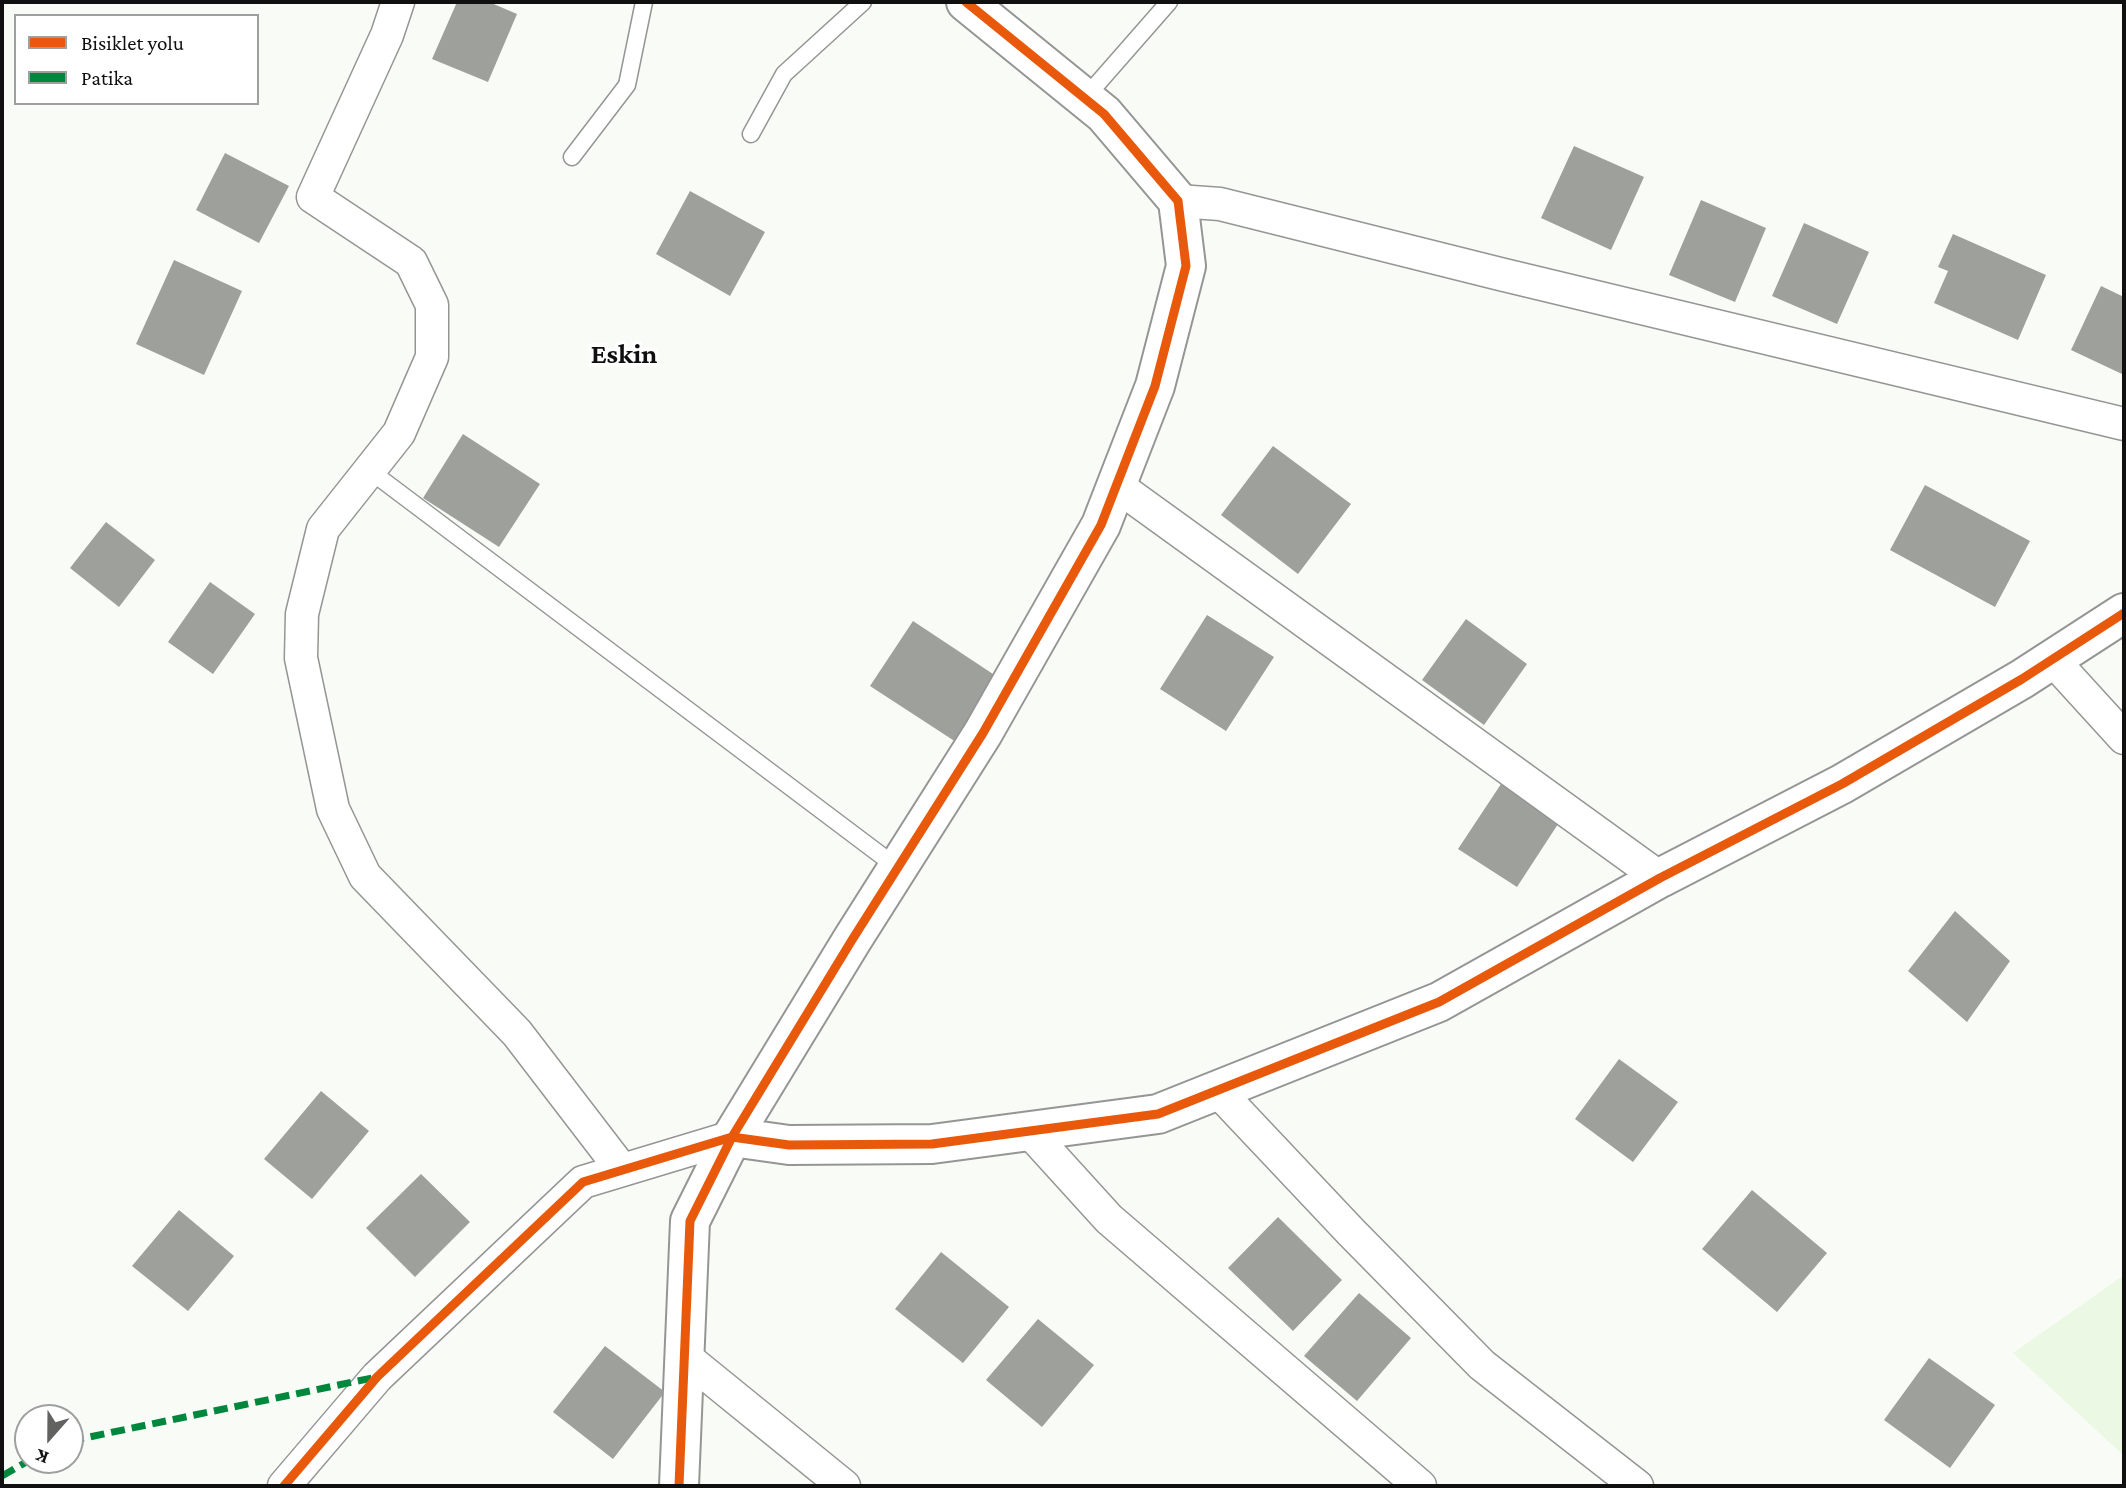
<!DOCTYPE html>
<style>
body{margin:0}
#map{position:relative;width:2126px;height:1488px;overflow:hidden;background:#f9fcf6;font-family:"Crimson Pro",serif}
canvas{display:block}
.frame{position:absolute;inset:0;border:4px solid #101010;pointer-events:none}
.legend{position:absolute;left:14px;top:14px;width:245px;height:91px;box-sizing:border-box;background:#fff;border:2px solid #9f9f9f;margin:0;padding:9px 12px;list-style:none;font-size:21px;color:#101010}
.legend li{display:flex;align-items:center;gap:14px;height:35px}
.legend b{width:35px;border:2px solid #9f9f9f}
.north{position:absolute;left:14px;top:1404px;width:70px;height:70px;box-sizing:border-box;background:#fff;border:2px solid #9f9f9f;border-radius:50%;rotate:201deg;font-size:19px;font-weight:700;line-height:28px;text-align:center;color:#101010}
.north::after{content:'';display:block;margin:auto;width:24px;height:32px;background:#626360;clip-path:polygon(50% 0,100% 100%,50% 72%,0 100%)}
</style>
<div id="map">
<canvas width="2126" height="1488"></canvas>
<div class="frame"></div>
<ul class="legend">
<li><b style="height:9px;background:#e8590c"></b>Bisiklet yolu</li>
<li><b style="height:9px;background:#00873e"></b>Patika</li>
</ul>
<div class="north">K</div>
</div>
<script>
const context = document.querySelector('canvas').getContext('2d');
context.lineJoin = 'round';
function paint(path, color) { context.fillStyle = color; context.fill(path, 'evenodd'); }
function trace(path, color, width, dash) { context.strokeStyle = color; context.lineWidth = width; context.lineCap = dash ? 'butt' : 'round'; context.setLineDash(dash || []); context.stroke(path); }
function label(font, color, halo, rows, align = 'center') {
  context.font = font + ' "Crimson Pro",serif'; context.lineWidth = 7; context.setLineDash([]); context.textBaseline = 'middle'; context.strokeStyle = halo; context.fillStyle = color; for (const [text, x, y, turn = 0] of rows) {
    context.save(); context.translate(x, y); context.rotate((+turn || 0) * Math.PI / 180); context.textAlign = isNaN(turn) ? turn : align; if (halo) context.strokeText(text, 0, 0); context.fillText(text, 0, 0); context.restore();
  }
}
paint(new Path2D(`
 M2124 1275V1456L2013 1353Z`), '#ebf8e3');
paint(new Path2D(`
 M457 2H489L517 14 488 82 432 59Z
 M1574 146 1644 177 1611 250 1541 218Z
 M225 153 289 186 259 243 196 210Z
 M690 191 765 232 730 296 656 254Z
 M1701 200 1766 228 1735 302 1669 275Z
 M1804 223 1869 252 1837 324 1772 296Z
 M1953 234 2046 275 2018 340 1934 303 1948 271 1938 267Z
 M174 260 242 291 204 375 136 344Z
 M2101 286 2124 297V370L2122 374 2071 350Z
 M463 434 540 484 499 547 423 498Z
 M1273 446 1351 504 1298 574 1221 515Z
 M1925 485 2030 541 1995 607 1890 550Z
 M106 522 155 560 119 607 70 568Z
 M210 582 255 614 213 674 168 642Z
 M1207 615 1274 657 1226 731 1160 689Z
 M1466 619 1527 664 1484 725 1422 680Z
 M913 621 999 678 956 742 870 686Z
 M1501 784 1560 821 1517 887 1458 849Z
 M1955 911 2010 961 1967 1022 1908 971Z
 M1619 1059 1678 1102 1633 1162 1575 1119Z
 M321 1091 369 1131 312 1199 264 1159Z
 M421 1174 470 1222 415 1277 366 1228Z
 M1752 1190 1827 1253 1777 1312 1702 1249Z
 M179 1210 234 1256 188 1311 132 1266Z
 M1278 1217 1342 1280 1293 1331 1228 1268Z
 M941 1252 1009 1307 963 1363 895 1309Z
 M1359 1293 1411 1338 1357 1401 1304 1356Z
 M1038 1319 1094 1365 1042 1427 986 1380Z
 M605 1346 665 1392 613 1459 553 1412Z
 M1929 1358 1995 1405 1950 1468 1884 1420Z`), '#9ea09b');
const service = new Path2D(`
 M1084 99 1169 2
 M751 134 784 74 863 2
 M572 157 627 85 644 2
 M369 470 898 868`);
const minor = new Path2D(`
 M398 2 387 35 313 197 411 262 432 305V357L399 433 323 529 302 614 301 658 333 809 365 876 517 1033 622 1170
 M1178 201 1220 204 1500 274 2124 424
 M1116 485 1660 878
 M2052 659 2124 738
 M1217 1090 1351 1232 1482 1365 1637 1486
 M1029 1131 1109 1219 1420 1486
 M684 1356 844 1486
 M284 1486 377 1377 583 1182 732 1137`);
const tertiary = new Path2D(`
 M732 1137 789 1145 932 1144 1158 1114 1439 1002 1660 878 1842 784 2022 679 2124 613
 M679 1486 690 1221 732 1137 852 940 983 733 1101 525 1155 386 1186 266 1178 201 1104 114 966 2`);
trace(service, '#959694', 19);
trace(minor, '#959694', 35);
trace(tertiary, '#959694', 42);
trace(service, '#fefffe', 16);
trace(minor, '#fefffe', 32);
trace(tertiary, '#fefffe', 38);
trace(new Path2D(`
 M70 1441 377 1377
 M2 1476 30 1460`), '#00873e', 7, [14, 7]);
trace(new Path2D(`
 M284 1486 377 1377 583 1182 732 1137 789 1145 932 1144 1158 1114 1439 1002 1660 878 1842 784 2022 679 2124 613
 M679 1486 690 1221 732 1137 852 940 983 733 1101 525 1155 386 1186 266 1178 201 1104 114 966 2`), '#e8590c', 9);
label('bold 28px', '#101010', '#fff', [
 ["Eskin",624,354]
]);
</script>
